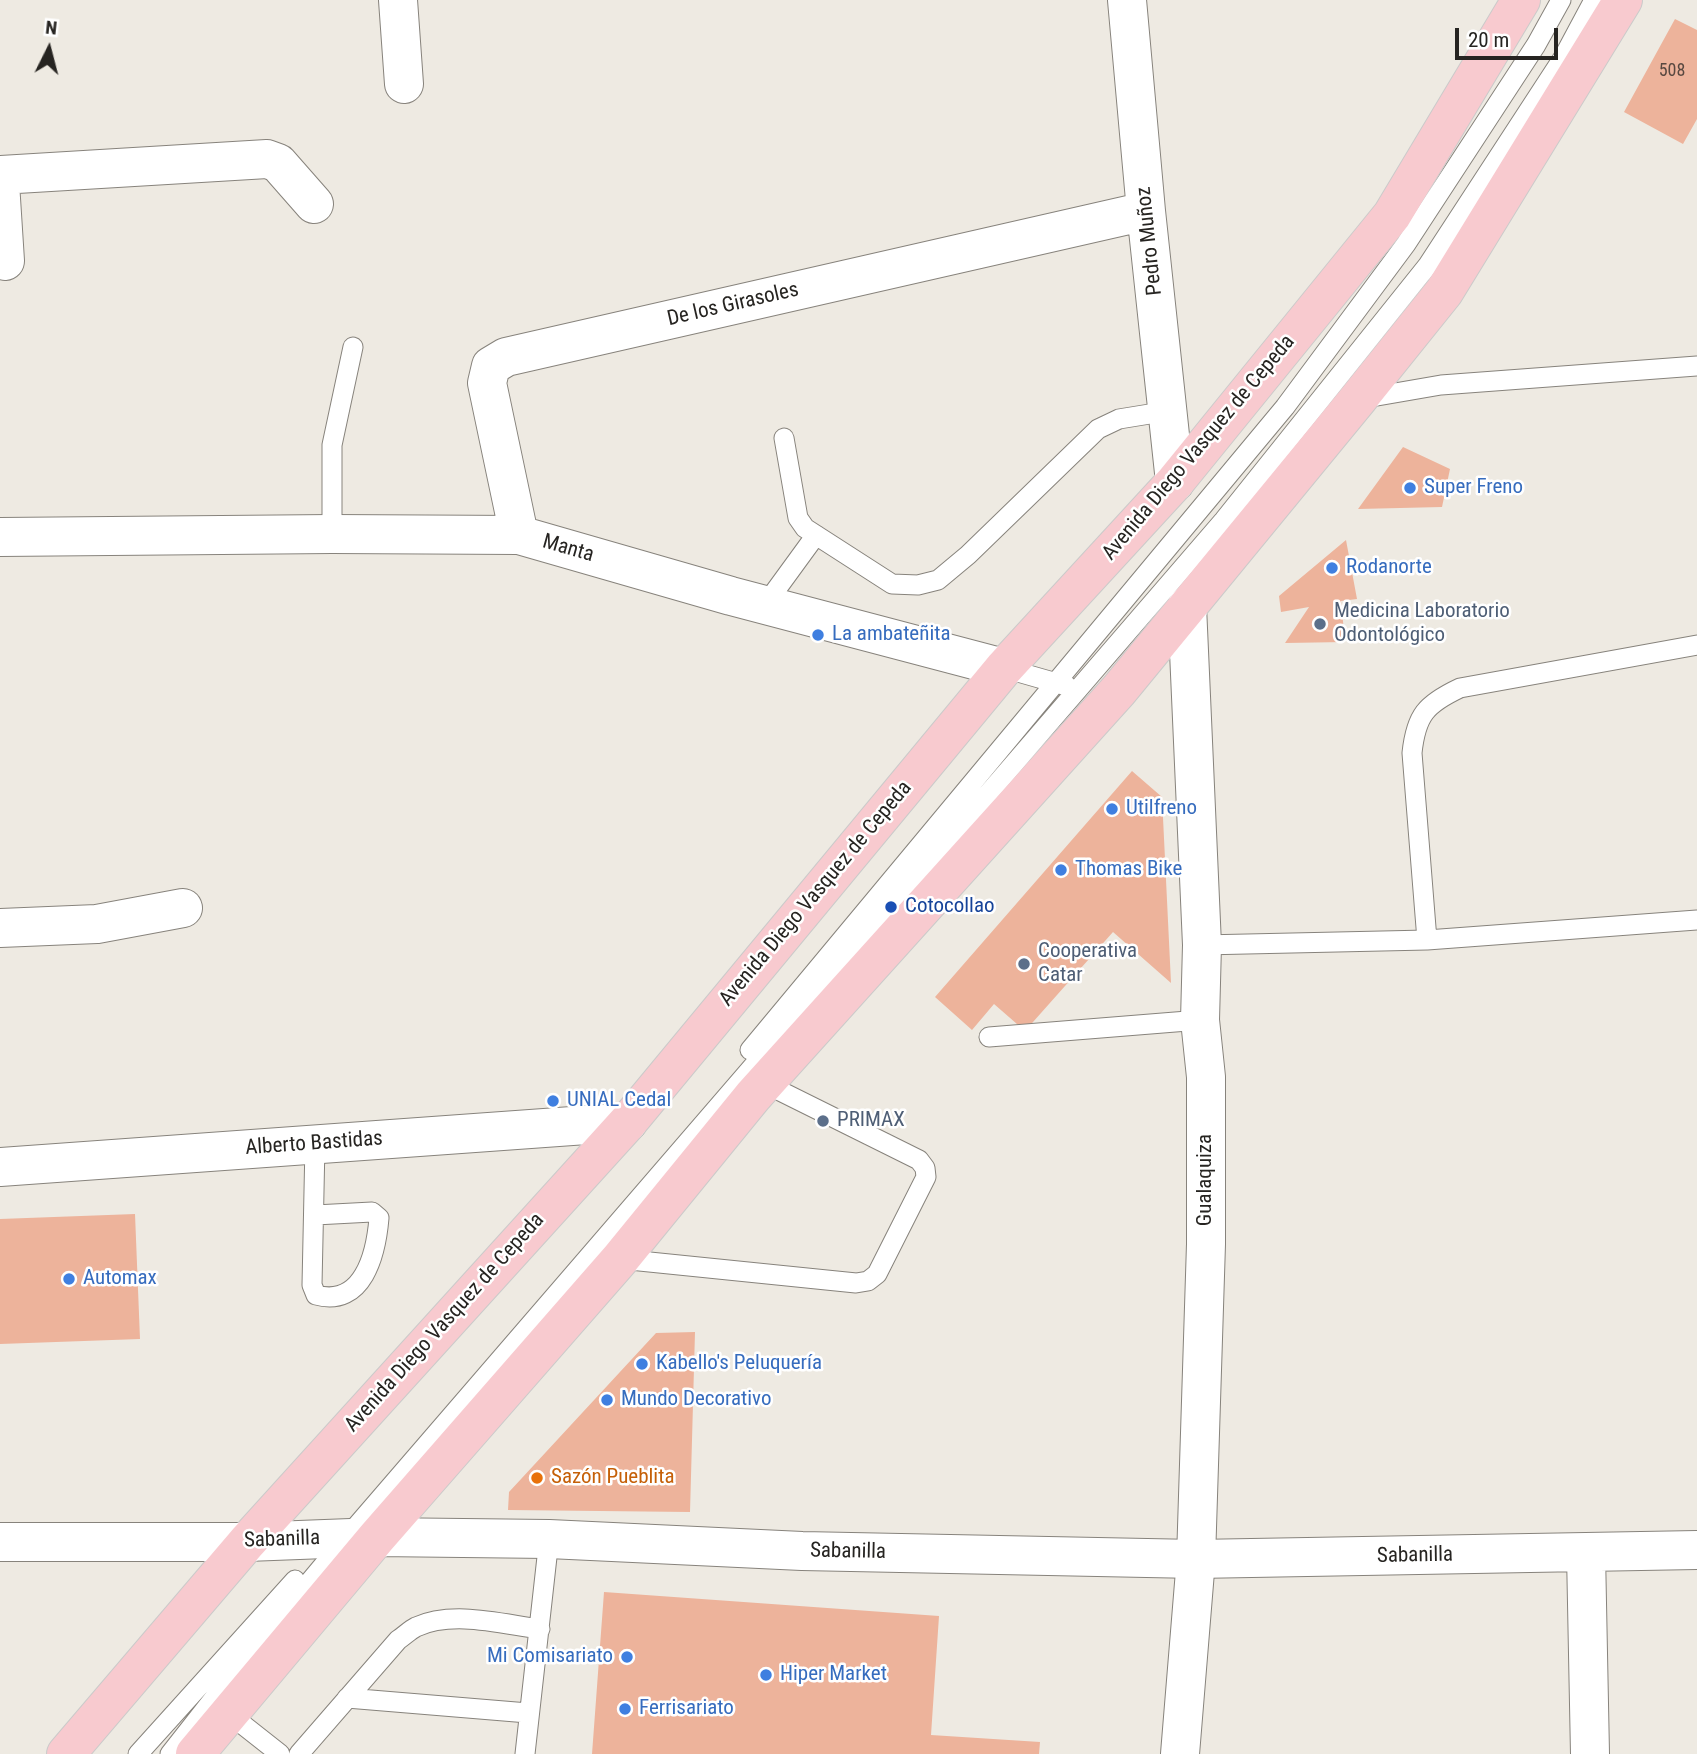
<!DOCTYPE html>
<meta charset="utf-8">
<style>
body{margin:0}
#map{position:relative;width:1697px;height:1754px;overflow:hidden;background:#eeeae2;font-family:"Roboto Condensed",sans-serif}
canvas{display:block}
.north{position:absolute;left:14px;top:14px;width:70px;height:70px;-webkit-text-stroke:5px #fff;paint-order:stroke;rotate:6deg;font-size:19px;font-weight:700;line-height:28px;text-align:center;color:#262421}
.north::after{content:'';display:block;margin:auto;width:24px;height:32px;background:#262421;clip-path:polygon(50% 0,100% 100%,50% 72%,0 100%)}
.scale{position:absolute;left:1455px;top:28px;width:103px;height:32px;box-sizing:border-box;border:4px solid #262421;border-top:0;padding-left:9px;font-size:21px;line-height:24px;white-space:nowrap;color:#262421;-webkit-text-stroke:5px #fff;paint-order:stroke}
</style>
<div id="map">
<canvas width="1697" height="1754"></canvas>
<div class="north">N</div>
<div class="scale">20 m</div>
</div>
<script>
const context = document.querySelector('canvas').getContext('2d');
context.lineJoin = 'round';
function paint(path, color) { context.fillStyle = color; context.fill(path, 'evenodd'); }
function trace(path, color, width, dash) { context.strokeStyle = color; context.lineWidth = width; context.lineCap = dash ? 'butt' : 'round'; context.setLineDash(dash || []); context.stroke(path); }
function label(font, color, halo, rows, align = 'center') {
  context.font = font + ' "Roboto Condensed",sans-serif'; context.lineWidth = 5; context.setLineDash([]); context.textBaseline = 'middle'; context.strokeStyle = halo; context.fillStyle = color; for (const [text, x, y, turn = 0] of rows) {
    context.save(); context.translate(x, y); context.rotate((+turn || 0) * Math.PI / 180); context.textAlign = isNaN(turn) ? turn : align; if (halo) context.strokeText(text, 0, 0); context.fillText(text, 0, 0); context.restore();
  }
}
paint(new Path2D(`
 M1675 19 1697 30V119L1683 144 1624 112Z
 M1403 447 1450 469 1442 507 1358 509Z
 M1346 540 1357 599 1341 601 1345 642 1285 643 1309 607 1281 612 1279 596Z
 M1132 771 1162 797 1171 983 1113 932 1025 1031 994 1004 972 1030 935 997Z
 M135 1214 140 1339 0 1344V1219Z
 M695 1332 690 1512 508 1510 509 1492 656 1333Z
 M604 1592 939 1616 931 1735 1040 1742 1039 1754H592Z`), '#edb39b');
const service = new Path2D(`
 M1360 399 1441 385 1697 366
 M784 438 798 518 805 528 892 584 918 585 938 580 968 555 1098 429 1119 419 1168 411
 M332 534V445L353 347
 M765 605 816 535
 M1004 668 1067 686
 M1427 940 1412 753C1416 715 1426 704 1460 688L1697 645
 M1202 945 1427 940 1697 920
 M989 1037 1200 1020
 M750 1050 1285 407 1406 244 1536 45 1561 0
 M315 1215 372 1212 379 1218C376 1254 363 1308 316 1295L312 1285 315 1144
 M620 1259 856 1283 868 1281 877 1274 926 1177 925 1168 919 1160 764 1083
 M347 1698 528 1713
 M228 1713 280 1754
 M138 1754 295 1580
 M170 1754 240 1665 347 1537 1224 520 1428 265 1563 58 1594 0
 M299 1754 398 1640C404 1636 410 1630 416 1627 453 1610 502 1624 540 1629
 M525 1754 549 1539`);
const minor = new Path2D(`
 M398 0 404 84
 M1127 0 1146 211 1175 482
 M0 175 267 159 278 163 314 204
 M0 183 5 261
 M519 535 487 383 491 366 506 357 1146 211
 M0 537 332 534 519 535 731 596 1004 668
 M0 928 97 924 183 908
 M0 1167 628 1122
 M0 1542H247L377 1537 549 1539 802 1551 1196 1559 1697 1550
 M1586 1553 1590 1754`);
const tertiary = new Path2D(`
 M1180 1754 1196 1559 1206 1244V1077L1200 1020 1202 945 1187 606`);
const primary = new Path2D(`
 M66 1754 247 1542 628 1122 1004 668 1175 482 1392 215 1521 0
 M195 1754 377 1537 620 1259 753 1096 1119 690 1358 399 1444 292 1623 0`);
trace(service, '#87837c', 21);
trace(minor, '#87837c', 40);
trace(tertiary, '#87837c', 40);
trace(primary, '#cbcaca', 40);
trace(service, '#fff', 19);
trace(minor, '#fff', 38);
trace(tertiary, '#fff', 38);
trace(primary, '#f8cacf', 38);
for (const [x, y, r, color] of [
 [1410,488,7,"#3f7fe0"],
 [1332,568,7,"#3f7fe0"],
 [1320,624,7,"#5c6f8a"],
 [818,635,7,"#3f7fe0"],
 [1112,809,7,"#3f7fe0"],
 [1061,870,7,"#3f7fe0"],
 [891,907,7,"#1a4fb4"],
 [1024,964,7,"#5c6f8a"],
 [553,1101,7,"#3f7fe0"],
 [823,1121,7,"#5c6f8a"],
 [69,1279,7,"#3f7fe0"],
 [642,1364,7,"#3f7fe0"],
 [607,1400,7,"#3f7fe0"],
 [537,1478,7,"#e8710a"],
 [627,1657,7,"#3f7fe0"],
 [766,1675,7,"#3f7fe0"],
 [625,1709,7,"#3f7fe0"]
]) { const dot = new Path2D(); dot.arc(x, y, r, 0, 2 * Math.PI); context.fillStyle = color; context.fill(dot); trace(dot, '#fff', 2.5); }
label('18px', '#584840', null, [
 ["508",1672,71]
]);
label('21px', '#262421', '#fff', [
 ["Pedro Muñoz",1150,241,-96],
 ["De los Girasoles",733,305,-13],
 ["Avenida Diego Vasquez de Cepeda",1199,448,-50],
 ["Manta",568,549,16],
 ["Avenida Diego Vasquez de Cepeda",816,894,-50],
 ["Alberto Bastidas",314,1144,-4],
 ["Gualaquiza",1206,1180,-90],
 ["Avenida Diego Vasquez de Cepeda",445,1323,-48],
 ["Sabanilla",282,1540,-2],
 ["Sabanilla",848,1552,1],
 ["Sabanilla",1415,1556,-1]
]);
label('21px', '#366cbe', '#fff', [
 ["Super Freno",1424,488],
 ["Rodanorte",1346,568],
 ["La ambateñita",832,635],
 ["Utilfreno",1126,809],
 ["Thomas Bike",1075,870],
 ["UNIAL Cedal",567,1101],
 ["Automax",83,1279],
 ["Kabello's Peluquería",656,1364],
 ["Mundo Decorativo",621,1400],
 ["Mi Comisariato",613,1657,"right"],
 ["Hiper Market",780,1675],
 ["Ferrisariato",639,1709]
], 'left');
label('21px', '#4e5e75', '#fff', [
 ["Medicina Laboratorio",1334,612],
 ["Odontológico",1334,636],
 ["Cooperativa",1038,952],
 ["Catar",1038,976],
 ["PRIMAX",837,1121]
], 'left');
label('21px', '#164399', '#fff', [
 ["Cotocollao",905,907]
], 'left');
label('21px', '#c56008', '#fff', [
 ["Sazón Pueblita",551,1478]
], 'left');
</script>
